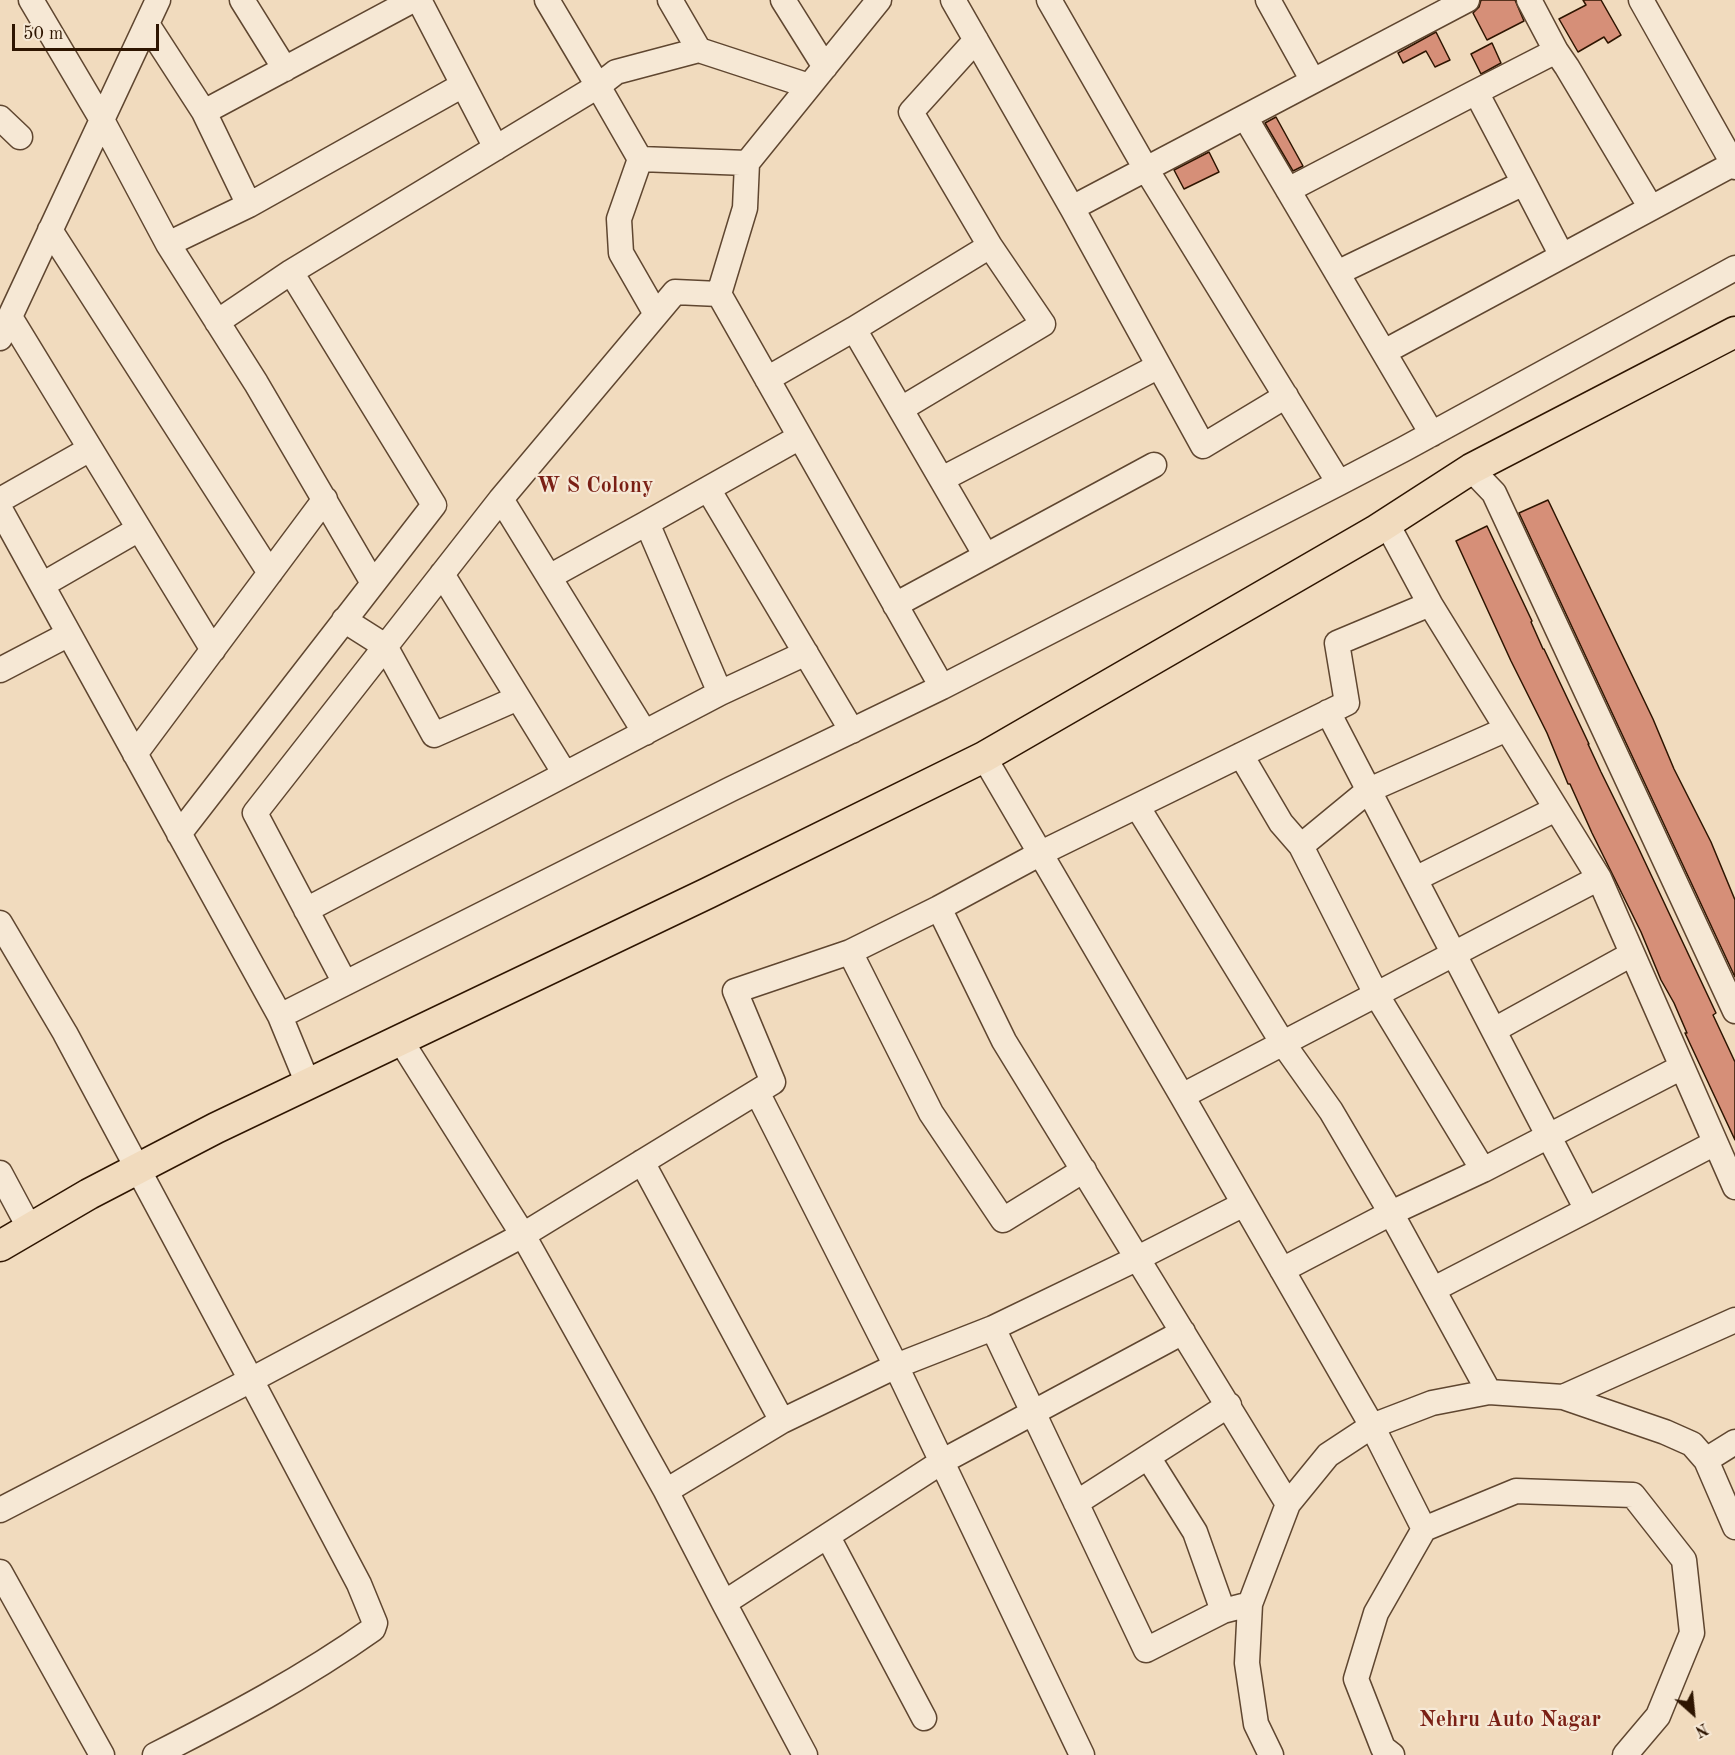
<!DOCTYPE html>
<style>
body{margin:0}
#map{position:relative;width:1735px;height:1755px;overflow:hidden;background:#f1dbbe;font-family:"Old Standard TT",serif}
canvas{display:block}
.north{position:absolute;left:1663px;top:1683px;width:60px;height:60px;-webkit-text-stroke:4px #f6e8d5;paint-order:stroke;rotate:153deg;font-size:16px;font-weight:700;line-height:24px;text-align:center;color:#2e1501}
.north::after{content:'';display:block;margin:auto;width:21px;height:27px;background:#2e1501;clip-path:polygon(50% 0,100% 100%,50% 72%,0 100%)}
.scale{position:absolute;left:12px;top:24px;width:147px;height:27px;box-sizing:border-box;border:3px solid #2e1501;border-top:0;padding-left:8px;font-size:18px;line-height:21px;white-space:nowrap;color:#2e1501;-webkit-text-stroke:4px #f6e8d5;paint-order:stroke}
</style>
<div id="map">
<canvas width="1735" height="1755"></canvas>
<div class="north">N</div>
<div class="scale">50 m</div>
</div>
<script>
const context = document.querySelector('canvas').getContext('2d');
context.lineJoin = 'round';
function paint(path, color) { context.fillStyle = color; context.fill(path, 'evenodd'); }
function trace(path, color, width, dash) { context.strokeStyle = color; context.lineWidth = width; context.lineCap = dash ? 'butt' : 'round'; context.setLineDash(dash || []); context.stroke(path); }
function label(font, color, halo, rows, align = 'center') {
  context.font = font + ' "Old Standard TT",serif'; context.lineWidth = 4.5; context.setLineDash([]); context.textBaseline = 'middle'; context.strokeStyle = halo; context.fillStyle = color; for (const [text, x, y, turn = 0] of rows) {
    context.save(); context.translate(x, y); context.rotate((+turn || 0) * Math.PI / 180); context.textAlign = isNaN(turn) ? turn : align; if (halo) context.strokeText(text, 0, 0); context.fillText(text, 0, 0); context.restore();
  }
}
const building = new Path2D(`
 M1481 0H1515L1524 21 1487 40 1473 13 1479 7Z
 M1583 0H1601L1621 35 1608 43 1604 37 1578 52 1559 19 1586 5Z
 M1436 32 1450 60 1435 67 1426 51 1403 63 1398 53Z
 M1492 43 1501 63 1481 74 1471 54Z
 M1276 117 1303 166 1293 171 1265 123Z
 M1209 152 1219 172 1184 189 1174 170Z
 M1548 500 1653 719 1674 769 1711 842 1735 900V977L1519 513Z
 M1487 526 1532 621 1531 622 1543 649H1544L1589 744H1588L1601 772 1637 845 1716 1013 1713 1015 1735 1062V1140L1685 1033H1687L1674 1003 1661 980 1641 932 1592 833 1570 784H1568L1547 733 1511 661 1456 541Z`);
paint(building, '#d68f78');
trace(building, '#2e1501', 1.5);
const minor = new Path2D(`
 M31 0 102 120 168 244
 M242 0 285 69
 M413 0 204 112 249 205 463 85
 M419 0 496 148
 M670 0 699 50
 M783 0 825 67
 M879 0 747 163 745 208 719 294 942 687
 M953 0 1072 208 1146 169 1049 0
 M1268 0 1313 81
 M1641 0 1735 167
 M147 24 204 112
 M976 40 911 112 990 246 854 329 986 556
 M1556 51 1567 67 1651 208
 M1245 117 1432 434
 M0 118 20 137
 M640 159 747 163
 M1524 183 1476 92 1556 51 1529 0
 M1288 190 1476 92
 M249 205 168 244 256 383 373 583
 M1072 208 1203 446 1286 396
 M50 230 270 573
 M1337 273 1524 183 1562 256
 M656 314 621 253 619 219 640 159 598 86 616 72 699 50 809 86
 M10 317 213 650
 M217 322 291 272
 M0 338 158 0
 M1384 352 1733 164
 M767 379 854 329
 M901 409 1043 324 990 246
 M1471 469 1494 493 1735 1011
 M942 479 1159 366
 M1339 483 1146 169 1467 0
 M708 489 852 731
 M501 499 645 733
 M0 500 90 449
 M0 509 280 1016
 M1387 524 1430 604
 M442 574 565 774
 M549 577 647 523
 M42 585 139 529
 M895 605 1154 465
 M344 620 385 646 434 735 518 698
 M0 670 69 634
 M720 693 806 653
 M1328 712 1587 1210 1434 1289
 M135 754 325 499
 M1241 755 1281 823 1301 846 1376 994 1483 1170
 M984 757 1182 1096 1372 1426 1424 1529
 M1137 806 1347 703 1337 643 1430 604 1599 878 1735 1187
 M179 834 434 505 291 272 598 86 547 0
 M1301 846 1369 790 1507 729
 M1415 879 1556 809
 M939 908 850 952 931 1113 1003 1220 1084 1170
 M306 910 720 693 647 523 800 437
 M0 923 65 1033 251 1380 359 1584 375 1623 373 1629C304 1678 230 1717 155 1755
 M345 983 255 813 501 499 675 292 719 294
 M1494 1030 1632 954
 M401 1041 523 1235 773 1082 735 991 850 952
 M308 1084 280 1016 731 789 942 687 1339 483 1404 449 1735 268
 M757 1092 896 1366 1082 1755
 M1182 1096 1599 878
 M642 1162 782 1421
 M0 1173 30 1229
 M1244 1204 1138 1258 993 1328 1146 1650 1223 1611 1250 1604
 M1587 1210 1715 1143
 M1282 1270 1391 1213 1483 1170 1682 1067
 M1563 1397 1735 1320
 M1148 1457 1195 1532 1223 1611
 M1706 1460 1735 1442
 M666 1491 782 1421 896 1366 993 1328
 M1076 1503 1229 1405
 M1288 1504 1004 1041 939 908 1041 853 1137 806 1282 1042 1331 1111 1391 1213 1489 1392
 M0 1510 251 1380 523 1235 666 1491 724 1603 805 1755
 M828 1537 924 1718
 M0 1572 102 1755
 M724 1603 943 1461 1183 1332
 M1271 1755 1256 1724 1247 1663 1250 1604 1288 1504 1328 1455 1372 1426 1432 1403 1489 1392 1563 1397 1665 1432 1692 1444 1706 1460 1735 1527
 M1392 1755 1383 1748 1356 1679 1376 1613 1424 1529 1516 1491 1633 1495 1684 1560 1692 1633 1658 1716 1625 1755`);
const major = new Path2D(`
 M0 1246 89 1194 216 1128 708 893 984 757 1375 531 1471 469 1735 332`);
trace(minor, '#5f4630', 27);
trace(major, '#2e1501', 33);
trace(minor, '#f6e8d5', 24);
trace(major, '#f1dbbe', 30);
label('bold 22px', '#7a1f14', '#f6e8d5', [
 ["W S Colony",595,486],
 ["Nehru Auto Nagar",1510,1720]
]);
</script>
